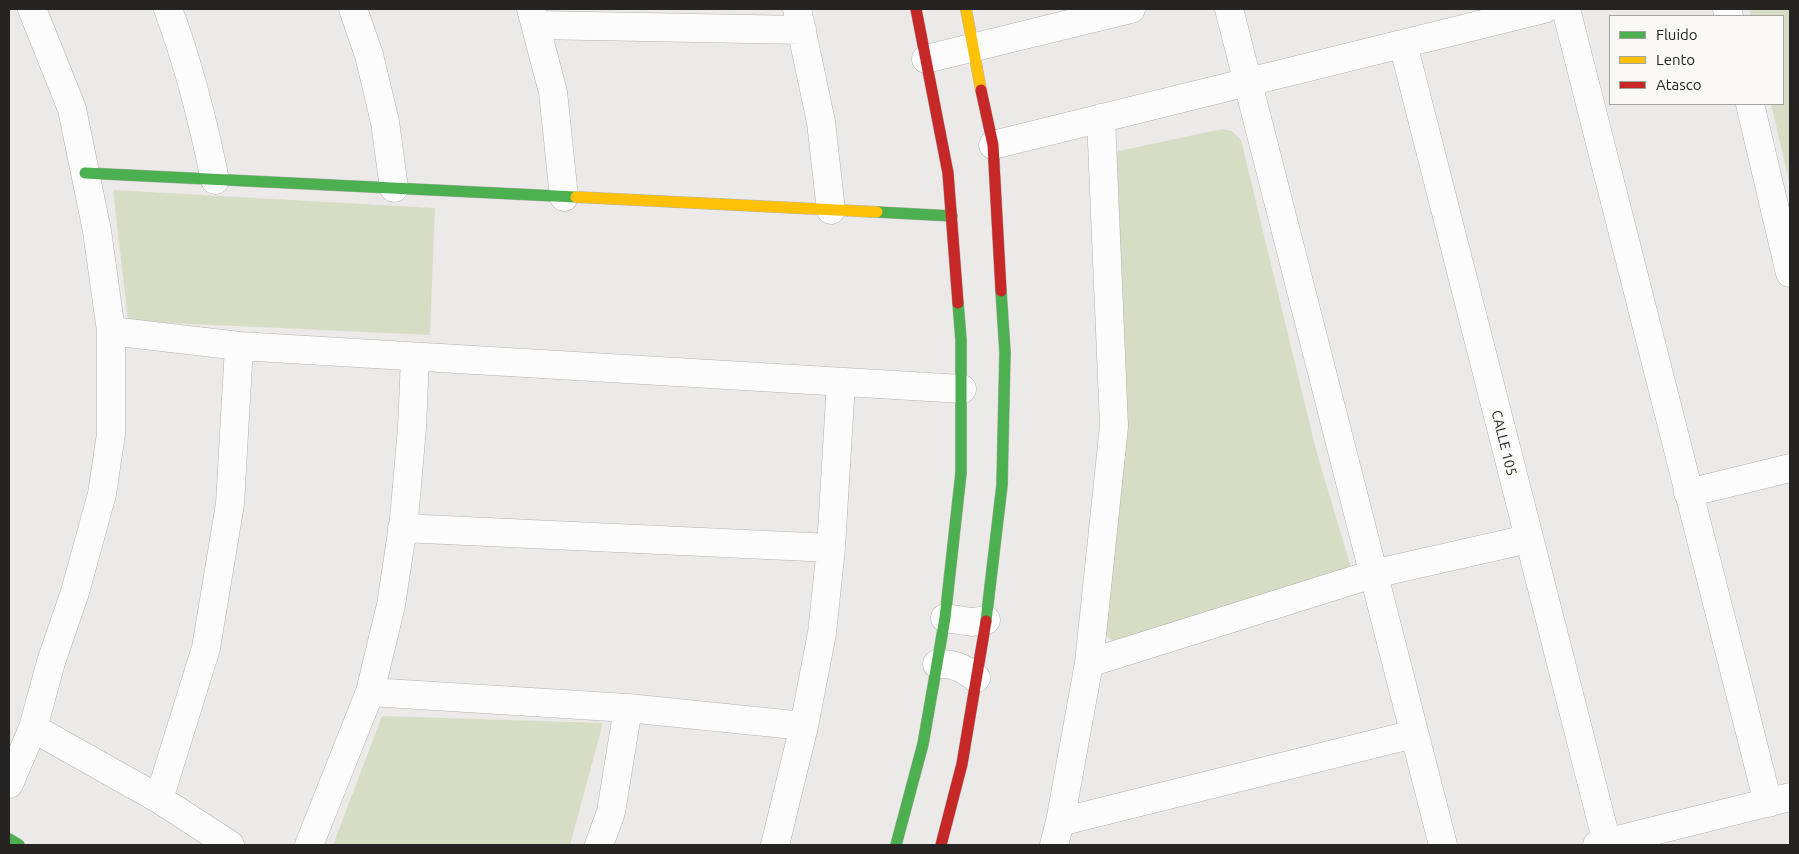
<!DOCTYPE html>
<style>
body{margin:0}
#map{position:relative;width:1799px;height:854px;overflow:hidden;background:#eceae8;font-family:Ubuntu,sans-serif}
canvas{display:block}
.frame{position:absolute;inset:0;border:10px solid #252423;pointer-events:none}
.legend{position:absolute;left:1609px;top:15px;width:175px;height:90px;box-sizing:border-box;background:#faf8f5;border:1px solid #a5a3a1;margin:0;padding:6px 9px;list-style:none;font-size:15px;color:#252423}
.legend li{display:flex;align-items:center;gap:10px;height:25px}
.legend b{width:25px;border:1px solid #a5a3a1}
</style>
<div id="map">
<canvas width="1799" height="854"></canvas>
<div class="frame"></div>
<ul class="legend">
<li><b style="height:6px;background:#4caf50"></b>Fluido</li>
<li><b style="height:6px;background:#ffc107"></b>Lento</li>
<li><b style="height:6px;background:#c62828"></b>Atasco</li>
</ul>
</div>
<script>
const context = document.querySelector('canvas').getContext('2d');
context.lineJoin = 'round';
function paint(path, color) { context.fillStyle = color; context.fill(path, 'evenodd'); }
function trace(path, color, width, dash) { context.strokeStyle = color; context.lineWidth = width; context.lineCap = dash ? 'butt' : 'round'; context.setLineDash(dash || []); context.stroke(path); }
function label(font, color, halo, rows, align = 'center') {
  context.font = font + ' Ubuntu,sans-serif'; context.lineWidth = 4; context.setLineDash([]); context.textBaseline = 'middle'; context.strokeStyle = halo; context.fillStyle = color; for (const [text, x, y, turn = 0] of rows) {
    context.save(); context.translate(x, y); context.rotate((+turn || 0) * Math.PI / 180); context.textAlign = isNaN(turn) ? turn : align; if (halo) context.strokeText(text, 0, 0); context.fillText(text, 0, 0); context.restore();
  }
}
paint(new Path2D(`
 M1749 9H1790V185L1771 104H1783V16H1751Z
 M1222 129 1232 131 1241 140 1316 450 1350 564V575L1120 642 1112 640 1104 634 1109 159 1119 151Z
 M113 190 435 208 430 335 128 321Z
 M382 716 603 723 570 845H333Z`), '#d7ddc5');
const street = new Path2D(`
 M168 9C189 65 203 121 215 180
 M353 9 369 55 385 122 394 188
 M531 9 553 92 564 197
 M797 9 821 122 831 210
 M1229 9 1443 845
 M1566 9 1768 803
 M1727 9 1729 16
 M536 25 802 30
 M1403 44 1607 843
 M926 59 1131 9
 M1750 104 1790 273
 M993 145 1544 9
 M111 331 239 346 962 389
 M1688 493 1790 468
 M402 528 831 548
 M945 618 972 622 986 620
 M1089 663 1373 574 1528 539
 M937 664C953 663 964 668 976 678
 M370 692 628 708 804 726
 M33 728 159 799 230 845
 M9 784 33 728 51 662 75 592 102 494 111 434V331L97 231 72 109 32 9
 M159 799 206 648 230 504 239 346
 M1060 822 1414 734
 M309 845 370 692 391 605 404 519 412 428 415 357
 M599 845 611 812 628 708
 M775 845 804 726 822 633 831 548 841 382
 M1054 845 1060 822 1089 663 1114 426 1101 118
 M1597 845 1790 797`);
const fast = new Path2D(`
 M85 173 576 197
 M877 212 952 216
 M986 621 1002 485 1005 352 1001 291
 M9 839 19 845
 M896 845 923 744 945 618 961 473V340L958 303`);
const slow = new Path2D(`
 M966 9 981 90
 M576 197 877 212`);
const jam = new Path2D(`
 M916 9 948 173 958 303
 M981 90 993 145 1001 291
 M941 845 962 764 986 621`);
trace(street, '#b2b1af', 29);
trace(fast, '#b2b1af', 12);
trace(slow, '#b2b1af', 12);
trace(jam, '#b2b1af', 12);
trace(street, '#fcfcfc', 28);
trace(fast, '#4caf50', 11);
trace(slow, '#ffc107', 11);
trace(jam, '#c62828', 11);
label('14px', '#252423', '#faf8f5', [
 ["CALLE 105",1504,443,76]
]);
</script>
